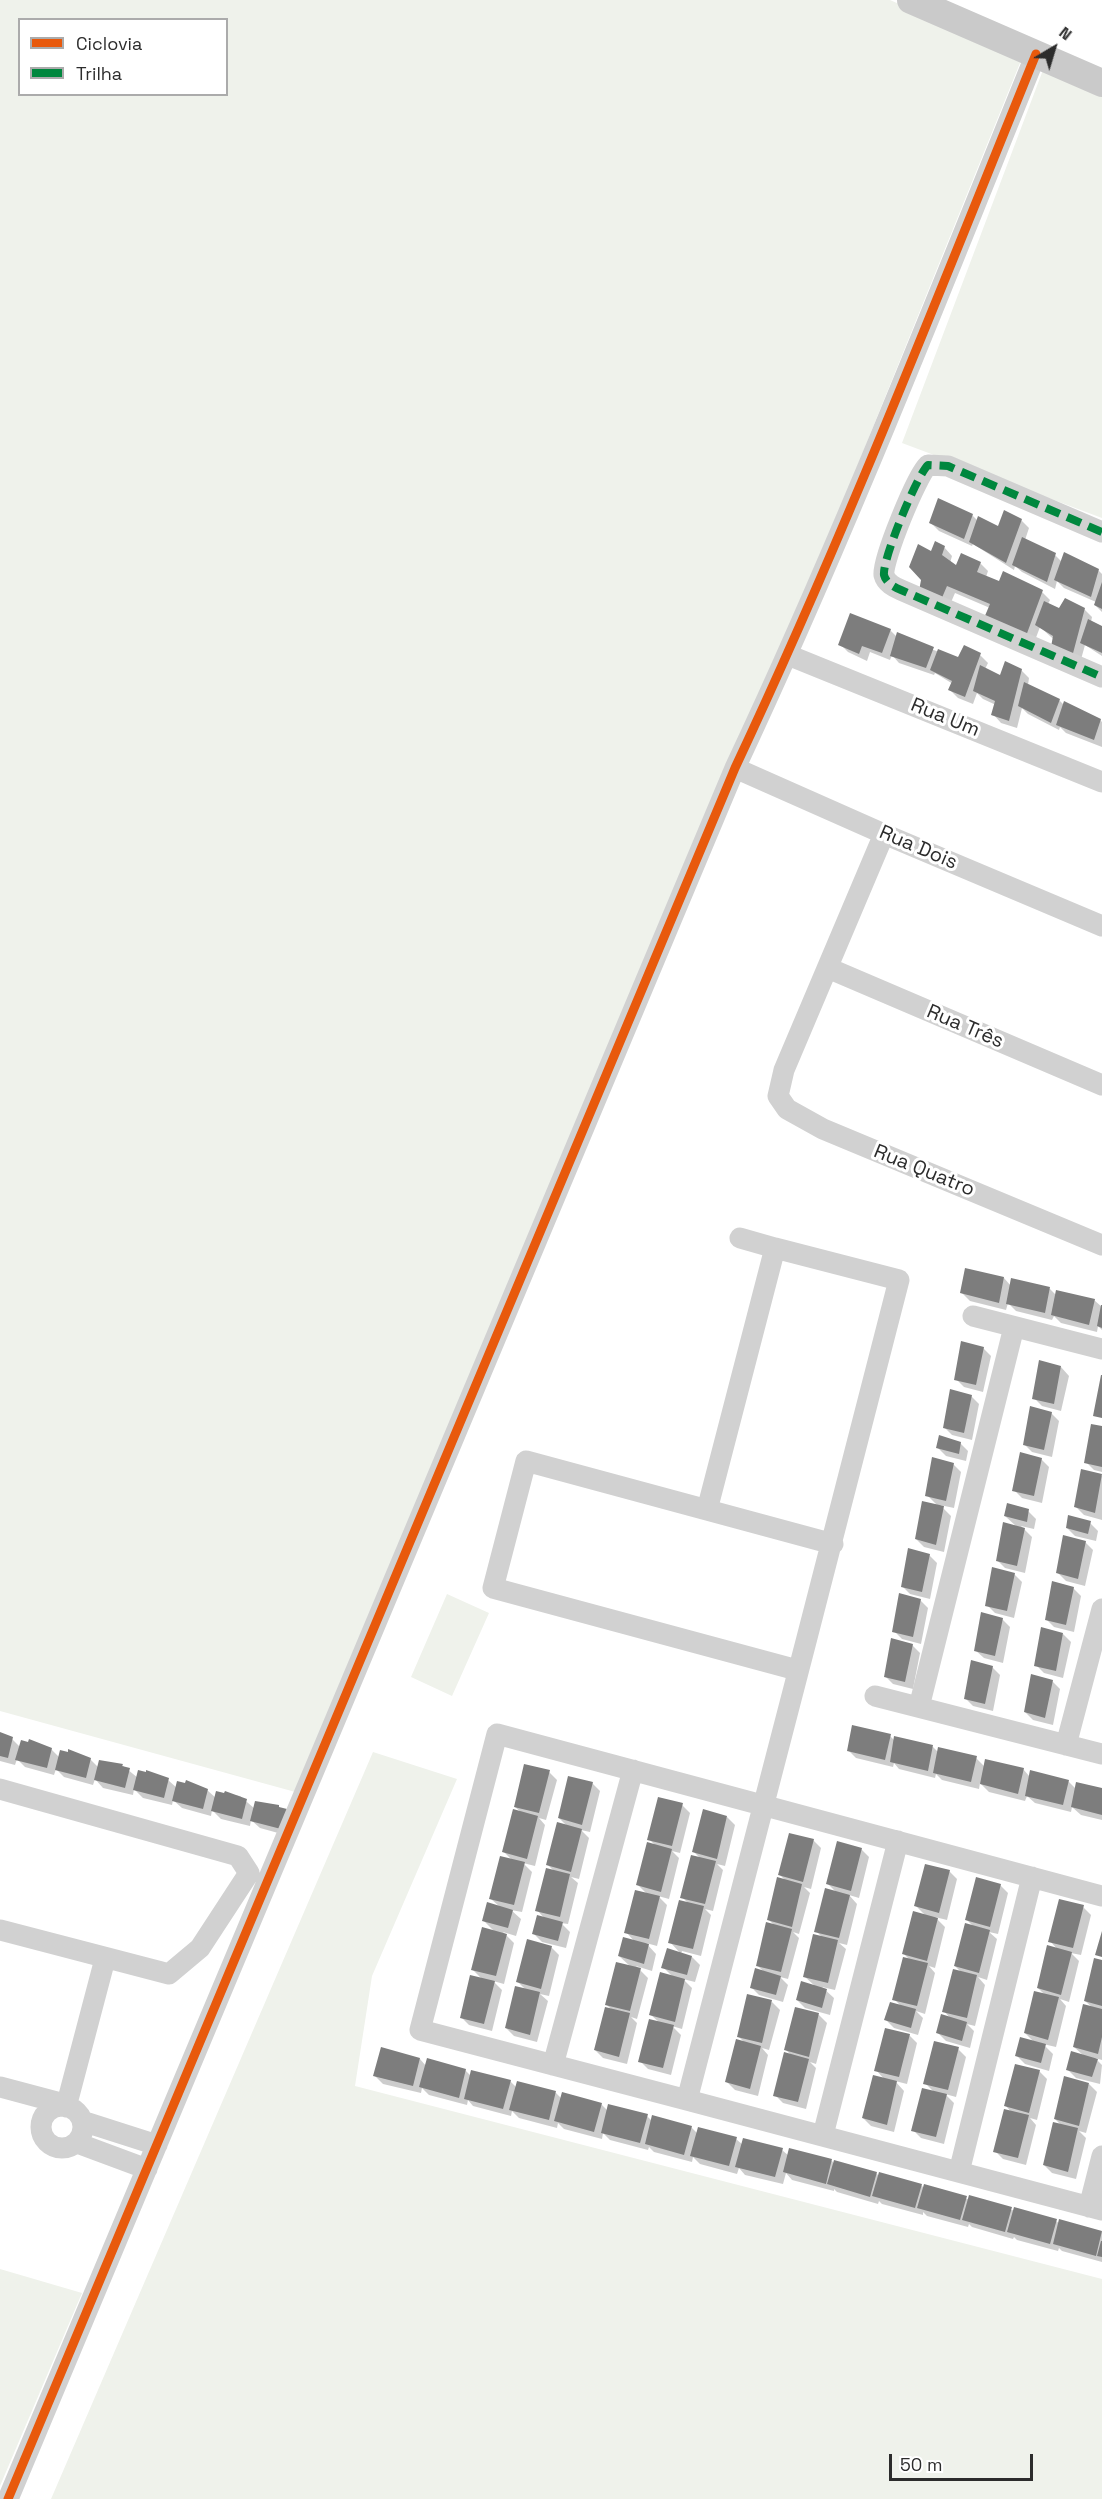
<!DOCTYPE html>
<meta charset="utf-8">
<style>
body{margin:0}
#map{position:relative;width:1102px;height:2499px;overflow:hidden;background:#fff;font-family:"Space Grotesk",sans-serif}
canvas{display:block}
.legend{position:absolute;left:18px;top:18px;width:210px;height:78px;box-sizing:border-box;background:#fff;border:2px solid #ababab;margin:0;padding:8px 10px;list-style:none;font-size:18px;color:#2c2c2c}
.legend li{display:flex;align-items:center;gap:12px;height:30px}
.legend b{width:30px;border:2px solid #ababab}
.north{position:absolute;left:1024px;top:18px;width:60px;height:60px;-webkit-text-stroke:4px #fff;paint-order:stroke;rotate:38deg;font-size:16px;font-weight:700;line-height:24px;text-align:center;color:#2c2c2c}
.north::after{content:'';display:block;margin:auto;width:21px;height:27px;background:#2c2c2c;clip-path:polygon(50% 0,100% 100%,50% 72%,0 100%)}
.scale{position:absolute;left:889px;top:2454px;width:144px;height:27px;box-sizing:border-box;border:3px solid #2c2c2c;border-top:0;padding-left:8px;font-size:18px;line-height:21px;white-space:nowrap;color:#2c2c2c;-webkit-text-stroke:4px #fff;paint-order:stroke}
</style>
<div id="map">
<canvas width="1102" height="2499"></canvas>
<ul class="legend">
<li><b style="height:8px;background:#e8590c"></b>Ciclovia</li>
<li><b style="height:8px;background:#00873e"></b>Trilha</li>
</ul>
<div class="north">N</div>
<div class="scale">50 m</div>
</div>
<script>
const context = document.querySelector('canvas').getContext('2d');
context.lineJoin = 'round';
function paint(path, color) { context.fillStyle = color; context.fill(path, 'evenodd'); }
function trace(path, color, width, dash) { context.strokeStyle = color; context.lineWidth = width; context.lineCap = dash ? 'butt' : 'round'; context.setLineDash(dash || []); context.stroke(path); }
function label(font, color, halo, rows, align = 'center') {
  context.font = font + ' "Space Grotesk",sans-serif'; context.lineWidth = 6; context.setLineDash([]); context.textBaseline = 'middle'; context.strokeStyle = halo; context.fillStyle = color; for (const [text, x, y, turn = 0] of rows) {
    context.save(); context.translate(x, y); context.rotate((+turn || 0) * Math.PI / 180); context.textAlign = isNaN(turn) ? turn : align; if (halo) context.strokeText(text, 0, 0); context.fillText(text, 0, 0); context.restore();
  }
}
paint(new Path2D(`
 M0 0H890L1022 58 781 655 299 1793 0 1711ZM20 20H226V94H20Z
 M1043 70 1102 97V518L902 443Z
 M447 1594 489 1613 452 1696 411 1677Z
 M373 1752 457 1779 372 1976 355 2086 1102 2279V2499H51Z
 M0 2269 82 2293 0 2486Z`), '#eff2eb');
paint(new Path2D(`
 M972 515 978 521 998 528 1021 520 1029 528 1025 540 1055 555 1062 562 1098 570 1102 574V612L1095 605 1096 602 1064 588 1057 581 1055 589 1022 572 1015 566 1014 570 973 544 972 546 939 531 931 523Z
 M944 547 952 556 950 563 956 567 980 563 988 571 986 577 999 583 1042 592 1050 600 1048 604 1060 609H1084L1092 617 1091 622 1102 627V656L1085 645 1080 663 1040 627 1034 643 990 608 955 593 949 607 929 598 932 553Z
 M890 630 897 637 959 659 980 655 988 663 985 669 1001 677 1021 670 1029 678 1028 685 1059 700 1064 705 1100 720 1102 722V747L1066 733 1060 727 1059 730 1028 714 1022 708 1017 728 1001 723 993 714 996 705 983 699 977 693 973 704 958 698 950 690 953 684 935 673 934 675 899 663 892 655 890 660 870 652 867 661 848 652 840 644Z
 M1004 1278 1011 1286 1013 1280 1050 1289 1057 1296 1094 1300 1102 1307V1330L1098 1326 1097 1332 1061 1323 1054 1316 1052 1320 1016 1311 1008 1303 1006 1310 970 1301 962 1293Z
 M983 1348 991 1356 983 1392 964 1387 956 1379Z
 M1061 1367 1069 1376 1061 1411 1042 1406 1034 1398Z
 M971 1396 979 1404 972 1440 952 1435 944 1427Z
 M1051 1413 1059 1421 1052 1457 1032 1452 1024 1444Z
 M1102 1428V1472L1094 1470 1086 1462Z
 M960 1443 968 1451 966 1461 946 1456 938 1448Z
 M1041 1459 1049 1467 1042 1503 1022 1498 1014 1490Z
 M953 1464 961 1472 954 1508 940 1505 951 1516 944 1552 924 1547 916 1539 938 1506 927 1495Z
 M1082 1470 1102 1476V1520L1084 1515 1076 1507Z
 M1028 1511 1036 1519 1034 1529 1021 1526 1032 1537 1025 1573 1005 1568 997 1560 1017 1527 1005 1516Z
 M1090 1523 1098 1531 1096 1541 1075 1536 1067 1528Z
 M1085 1542 1093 1550 1085 1586 1066 1581 1058 1573Z
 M929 1555 937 1563 930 1599 910 1594 902 1586Z
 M1014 1574 1022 1582 1014 1618 995 1613 987 1605Z
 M1073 1588 1081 1596 1074 1632 1054 1627 1046 1619Z
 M920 1600 928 1608 921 1644 902 1639 894 1631Z
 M1002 1619 1010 1627 1003 1663 984 1658 975 1650Z
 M1063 1634 1071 1642 1063 1678 1044 1673 1036 1665Z
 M912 1645 920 1653 913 1689 893 1684 885 1676Z
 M992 1667 1000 1675 993 1711 973 1706 965 1698Z
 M1052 1681 1060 1689 1053 1725 1033 1720 1025 1712Z
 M0 1734 12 1739 20 1747 51 1749 60 1758 90 1759 99 1768 122 1765 138 1778 168 1780 177 1788 207 1790 216 1798 217 1792 240 1796 255 1809 278 1806 281 1809 289 1836 260 1828 251 1820 250 1826 221 1819 212 1810 211 1816 182 1808 173 1800 172 1805 143 1798 134 1789 133 1795 103 1788 95 1779 93 1785 64 1777 56 1769 54 1775 25 1767 17 1759 15 1765 0 1761Z
 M890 1736 895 1741 933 1747 938 1752 976 1758 985 1767 1023 1769 1030 1777 1068 1781 1076 1789H1102V1820L1081 1815 1072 1807 1071 1812 1035 1803 1027 1796 1025 1801 989 1792 980 1783 979 1789 942 1780 936 1774 935 1778 899 1769 894 1763 893 1767 856 1758 848 1750Z
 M549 1772 557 1780 546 1820 539 1818 545 1825 535 1866 523 1863 532 1872 522 1912 511 1910 521 1919 516 1936 503 1932 514 1943 504 1984 493 1981 502 1990 492 2031 469 2025 461 2017 482 1979 473 1970 495 1932 484 1921 500 1907 491 1899 513 1861 504 1852 522 1813 515 1807Z
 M592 1783 600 1791 590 1832 581 1830 589 1838 579 1879 571 1877 578 1883 568 1924 561 1923 570 1932 566 1948 542 1942 534 1934 545 1919 537 1910 554 1871 548 1865 568 1827 559 1818Z
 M682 1805 690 1813 680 1853 672 1851 679 1858 669 1899 658 1896 667 1905 657 1946 646 1943 656 1954 652 1971 636 1966 648 1978 637 2019 631 2017 637 2023 627 2064 603 2058 595 2050 613 2011 606 2004 631 1967 619 1956 635 1942 626 1932 647 1894 638 1885 656 1846 649 1839Z
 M727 1817 735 1825 725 1866 717 1864 723 1870 713 1911 705 1909 711 1915 701 1956 682 1951 681 1954 670 1942 688 1903 682 1897 700 1858 694 1852Z
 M813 1840 821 1848 811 1889 804 1887 810 1893 799 1934 793 1932 799 1938 788 1979 780 1977 788 1985 783 2002 759 1995 751 1987 765 1973 757 1965 775 1926 769 1920 786 1881 780 1875Z
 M861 1849 869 1857 859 1898 849 1895 857 1904 847 1945 839 1943 846 1949 835 1990 822 1987 834 1998 830 2015 805 2008 797 2000 816 1987 804 1976 822 1937 816 1931 837 1893 828 1884Z
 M949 1871 957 1879 947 1920 935 1917 945 1927 935 1968 929 1966 935 1973 925 2014 916 2011 923 2018 918 2035 894 2028 886 2020 901 2006 894 1999 910 1960 904 1954 926 1916 916 1906Z
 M1000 1885 1008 1893 998 1934 989 1932 997 1939 987 1980 978 1977 985 1985 975 2026 967 2024 974 2031 970 2048 946 2041 938 2033 950 2018 944 2011 962 1973 955 1966 974 1927 967 1920Z
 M1083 1907 1091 1915 1081 1955 1071 1953 1079 1961 1069 2002 1060 1999 1066 2006 1056 2047 1043 2044 1053 2054 1049 2071 1025 2064 1017 2056 1035 2043 1025 2033 1045 1995 1038 1988 1058 1950 1050 1941Z
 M551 1947 559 1955 549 1996 540 1994 548 2001 537 2042 514 2036 506 2028 525 1989 518 1982Z
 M692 1957 700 1965 695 1982 683 1979 692 1988 682 2029 672 2026 681 2035 671 2075 648 2069 640 2061 660 2023 651 2015 673 1977 663 1967Z
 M1102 1961V2060L1095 2058 1102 2065 1100 2084 1076 2078 1068 2070 1084 2056 1074 2047 1093 2008 1085 2001Z
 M772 2002 780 2010 769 2050 762 2048 768 2055 758 2096 735 2090 727 2082 745 2043 739 2037Z
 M796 2009 819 2015 827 2023 816 2064 810 2062 816 2068 806 2109 783 2103 775 2095 792 2056 785 2049Z
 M909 2035 917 2043 907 2084 895 2081 904 2091 894 2132 871 2126 863 2118 885 2080 876 2070Z
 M958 2049 966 2057 956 2097 945 2094 954 2103 944 2144 921 2138 913 2130 934 2092 925 2083Z
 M420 2059 426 2066 465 2070 471 2076 510 2081 517 2088 518 2083 556 2093 562 2099 601 2104 608 2111 647 2116 652 2121 691 2127 697 2133 736 2139 743 2145 782 2150 789 2156 832 2161 834 2164 876 2173 879 2176 921 2185 924 2188 1056 2221 1060 2224 1102 2232V2262L1062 2251 1059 2248 1058 2251 1017 2240 1014 2237 1013 2239 972 2227 969 2224 968 2227 927 2216 923 2212V2215L882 2204 879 2201 878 2204 837 2192 834 2189V2191L792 2180 786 2173 783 2184 745 2175 739 2168 737 2174 700 2164 693 2157 692 2162 654 2152 649 2147 648 2150 610 2140 603 2133 602 2139 564 2129 558 2123 557 2128 519 2118 512 2111 511 2116 473 2106 468 2100 467 2105 429 2095 422 2088 421 2093 383 2084 375 2076Z
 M1039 2071 1047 2079 1037 2120 1030 2118 1036 2125 1026 2165 1003 2159 995 2151 1012 2113 1006 2106Z
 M1089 2084 1097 2092 1086 2133 1079 2131 1086 2138 1076 2179 1052 2173 1044 2165 1062 2126 1055 2119Z`), '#0003');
paint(new Path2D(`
 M938 498 973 514 964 539 929 523Z
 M1004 510 1022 519 1006 563 969 542 978 516 998 526Z
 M1022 537 1056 553 1047 582 1012 565Z
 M935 541 945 546 942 555 956 565 961 553 981 562 977 572 999 581 1003 571 1043 590 1026 636 984 618 990 604 947 586 941 600 919 591 921 580 909 567 918 544 931 551Z
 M1064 552 1099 569 1091 597 1054 580Z
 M1102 582V609L1094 605Z
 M1065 598 1085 608 1072 657 1051 647 1053 636 1035 625 1044 601 1059 608Z
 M850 613 891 629 882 653 862 646 859 654 838 645Z
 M1088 619 1102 626V653L1080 643Z
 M897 632 934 647 926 668 890 656Z
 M964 645 981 653 965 697 948 690 952 681 930 670 938 649 958 657Z
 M1005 661 1022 669 1009 721 991 715 995 701 973 691 980 665 1000 675Z
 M1024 682 1060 699 1051 723 1018 706Z
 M1064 701 1101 719 1094 740 1056 725Z
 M965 1268 1004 1277 999 1303 960 1293Z
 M1011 1278 1050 1287 1045 1313 1006 1304Z
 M1056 1290 1095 1299 1089 1325 1051 1315Z
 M1101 1305H1102V1328L1097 1326Z
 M961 1341 984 1347 976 1385 954 1380Z
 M1039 1360 1061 1366 1054 1404 1032 1399Z
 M1101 1375H1102V1418L1093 1416Z
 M950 1389 972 1395 964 1433 943 1428Z
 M1030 1406 1052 1412 1044 1450 1023 1445Z
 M1091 1424 1102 1426V1467L1084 1463Z
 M939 1435 961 1442 959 1454 936 1448Z
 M1020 1452 1042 1458 1034 1496 1012 1491Z
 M932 1457 954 1463 946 1501 925 1496Z
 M1081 1469 1102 1474 1095 1513 1074 1507Z
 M922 1501 944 1506 936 1545 915 1539Z
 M1007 1503 1029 1509 1027 1522 1004 1516Z
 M1068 1515 1091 1521 1088 1534 1066 1528Z
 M1003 1522 1025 1528 1017 1566 996 1561Z
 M1063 1535 1086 1541 1078 1579 1056 1573Z
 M908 1548 930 1554 922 1592 901 1587Z
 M992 1567 1015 1573 1007 1611 985 1606Z
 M1052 1581 1074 1587 1066 1625 1045 1620Z
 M899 1593 921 1599 913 1637 892 1632Z
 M981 1612 1003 1618 995 1656 974 1651Z
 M1041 1627 1063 1633 1056 1671 1034 1666Z
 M891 1638 913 1644 905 1682 884 1677Z
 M971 1660 993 1666 985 1704 964 1699Z
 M1031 1674 1053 1680 1045 1718 1024 1712Z
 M852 1725 891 1734 885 1760 847 1751Z
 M0 1732 13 1737 8 1758 0 1756Z
 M894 1736 933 1745 928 1771 890 1762Z
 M29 1739 52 1748 47 1768 15 1760 21 1740 28 1742Z
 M938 1747 977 1756 971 1782 933 1773Z
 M68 1749 91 1758 86 1778 55 1770 60 1750 68 1752Z
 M985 1759 1024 1768 1018 1794 980 1784Z
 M99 1760 123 1764 122 1766 130 1768 125 1788 94 1780Z
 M524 1764 550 1770 539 1813 514 1807Z
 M138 1770 146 1772V1770L169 1778 164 1798 133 1790Z
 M1030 1770 1069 1780 1063 1805 1025 1796Z
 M568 1776 593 1782 582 1825 558 1818Z
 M186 1780 208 1789 203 1809 172 1801 177 1781 185 1783Z
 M1076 1782 1102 1788V1815L1071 1807Z
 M216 1791 224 1793 225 1791 247 1799 242 1819 211 1811Z
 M658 1797 683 1803 672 1846 647 1840Z
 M255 1801 279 1805V1807L287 1809 281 1829 250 1821Z
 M513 1809 538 1816 527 1859 502 1852Z
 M703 1809 727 1816 717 1859 692 1852Z
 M557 1822 582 1829 571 1872 546 1865Z
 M789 1833 814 1839 803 1882 778 1875Z
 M837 1841 862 1848 851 1891 826 1884Z
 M647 1842 672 1849 661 1892 636 1885Z
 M691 1855 716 1861 705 1904 680 1898Z
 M500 1856 525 1862 514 1905 489 1899Z
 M925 1864 950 1870 939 1913 914 1906Z
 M546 1868 570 1874 560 1917 535 1911Z
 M777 1877 802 1884 792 1927 767 1920Z
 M976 1877 1001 1884 990 1927 965 1920Z
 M825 1888 850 1895 839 1938 814 1932Z
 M635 1890 660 1896 649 1939 624 1933Z
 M1059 1899 1084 1905 1073 1948 1048 1942Z
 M679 1900 704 1906 693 1949 668 1943Z
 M487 1902 513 1910 508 1928 482 1921Z
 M913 1911 938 1918 927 1961 902 1954Z
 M537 1915 563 1922 558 1941 532 1934Z
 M766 1922 792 1929 781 1972 756 1966Z
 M965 1923 990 1930 979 1973 954 1966Z
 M482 1927 507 1934 496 1976 471 1970Z
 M1102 1931V1957L1095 1955Z
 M813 1934 838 1940 828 1983 803 1977Z
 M623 1937 649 1944 644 1964 618 1956Z
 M527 1939 552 1946 541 1989 516 1982Z
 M1047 1945 1072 1952 1061 1995 1037 1988Z
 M667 1948 692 1956 687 1975 661 1968Z
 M903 1957 928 1963 917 2006 892 2000Z
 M1094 1958 1102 1960V2006L1084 2001Z
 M616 1962 641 1968 630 2011 605 2005Z
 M755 1968 781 1976 776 1995 750 1988Z
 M953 1969 977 1975 967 2018 942 2012Z
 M660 1972 685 1979 675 2022 649 2015Z
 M470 1975 495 1981 484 2024 460 2018Z
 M801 1981 827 1989 822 2008 796 2000Z
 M515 1986 540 1992 530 2035 505 2028Z
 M1034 1991 1059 1997 1048 2040 1024 2033Z
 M747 1994 772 2000 762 2043 737 2037Z
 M890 2002 916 2009 911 2028 884 2020Z
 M1083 2004 1102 2009V2037L1098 2054 1073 2047Z
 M605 2007 630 2013 619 2057 594 2050Z
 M795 2007 819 2013 809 2057 784 2050Z
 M941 2014 967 2022 962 2041 936 2033Z
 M649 2019 674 2025 663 2068 638 2062Z
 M885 2028 910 2034 899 2077 874 2071Z
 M1020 2037 1046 2044 1041 2063 1015 2056Z
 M736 2039 761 2046 750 2089 725 2082Z
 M934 2041 959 2047 948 2090 923 2084Z
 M381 2047 420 2058 413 2086 373 2076Z
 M1071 2051 1098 2059 1092 2077 1066 2070Z
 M784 2052 809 2059 798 2102 773 2096Z
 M427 2058 466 2069 459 2098 419 2087Z
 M1015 2064 1040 2070 1029 2113 1004 2106Z
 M471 2070 511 2080 503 2109 464 2099Z
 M873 2075 897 2081 887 2125 862 2118Z
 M1064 2076 1089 2083 1079 2126 1054 2119Z
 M517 2081 556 2091 549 2120 509 2110Z
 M922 2088 947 2094 936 2137 911 2131Z
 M562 2092 602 2103 594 2132 554 2121Z
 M608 2104 648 2114 640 2143 601 2133Z
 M1004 2109 1029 2115 1018 2158 993 2152Z
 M652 2115 692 2126 684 2155 645 2144Z
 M1053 2122 1078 2128 1068 2172 1043 2165Z
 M698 2127 737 2137 729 2166 690 2156Z
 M743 2138 783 2148 775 2177 735 2167Z
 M789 2148 832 2159 826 2184 783 2172Z
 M834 2160 877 2172 870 2197 827 2184Z
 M879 2172 922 2184 915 2208 872 2196Z
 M924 2184 967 2196 960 2220 917 2208Z
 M969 2195 1012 2207 1005 2232 962 2220Z
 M1014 2207 1057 2219 1050 2244 1007 2232Z
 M1059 2219 1102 2231 1096 2256 1053 2244Z
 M1101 2241H1102V2257L1097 2256Z`), '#7d7d7d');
trace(new Path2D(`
 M1102 532 948 466 928 465C917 475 882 560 884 575 886 583 894 587 901 590L1102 677
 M788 655 1102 782
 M735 768 884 834 1102 926
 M884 834 784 1070 778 1096 787 1109 823 1129 1102 1245
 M828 968 1102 1085
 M740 1238 775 1248
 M973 1316 1102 1349
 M707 1510 775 1248 899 1280C830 1554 757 1826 687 2100L420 2030 497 1734 1102 1896
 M797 1670 493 1588 526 1461 833 1544
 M875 1696 1102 1754
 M919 1707 1014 1327
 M1066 1745 1102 1609
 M0 1789 238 1856 249 1873 200 1948 169 1974 0 1930
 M553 2065 633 1770
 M0 2087 64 2104 66 2107 105 1959
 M687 2100 1102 2210
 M41 2127a21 21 0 1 1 42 0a21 21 0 1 1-42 0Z
 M82 2121 157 2145
 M823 2135 898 1841
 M77 2143 147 2169
 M959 2172 1032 1877
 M1089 2207 1102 2156
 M8 2499 735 768C845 534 939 293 1036 54`), '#d1d1d1', 21);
trace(new Path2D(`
 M911 0 1102 83`), '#cacaca', 28);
trace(new Path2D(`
 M1102 532 948 466 928 465C917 475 882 560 884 575 886 583 894 587 901 590L1102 677`), '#00873e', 8, [15, 8]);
trace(new Path2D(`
 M8 2499 735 768C845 534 939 293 1036 54`), '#e8590c', 9);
label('20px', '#2c2c2c', '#fff', [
 ["Rua Um",945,718,22],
 ["Rua Dois",918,848,23],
 ["Rua Três",965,1027,23],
 ["Rua Quatro",924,1171,22]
]);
</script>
